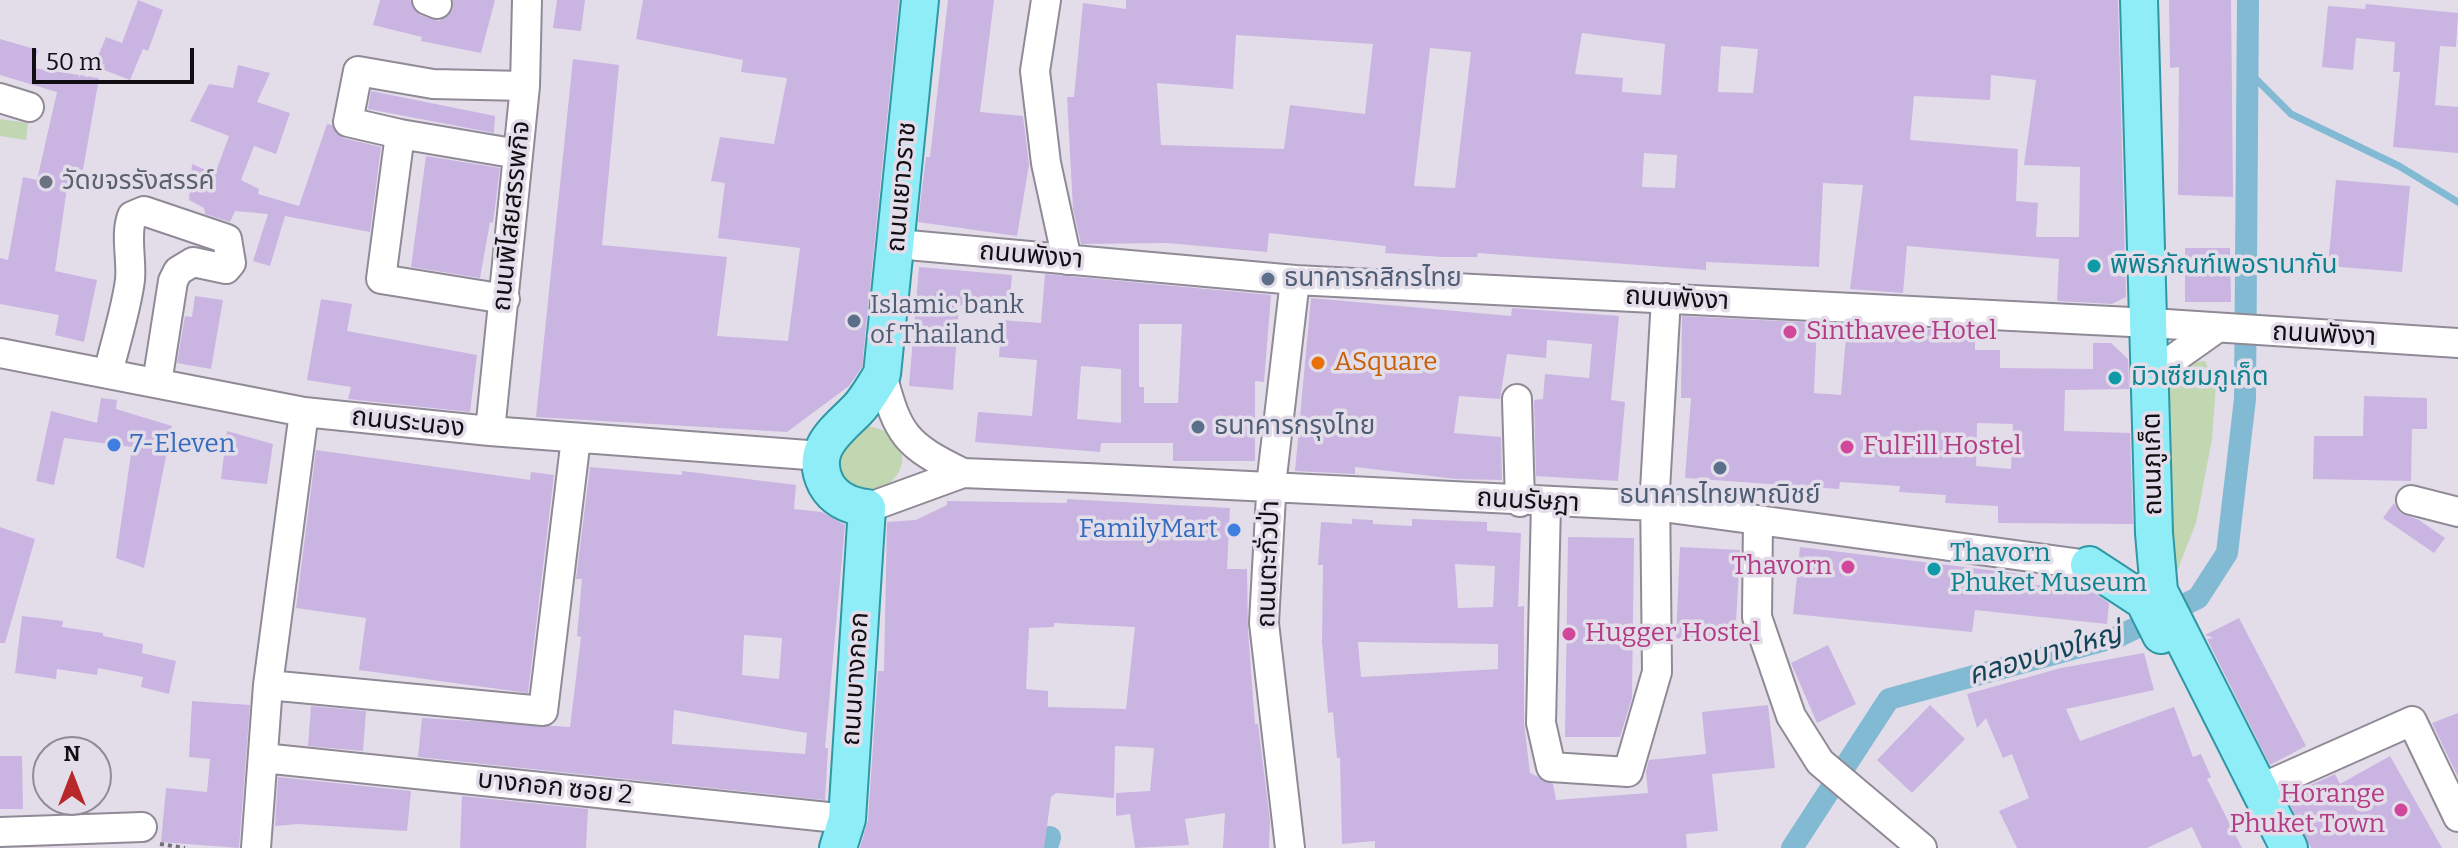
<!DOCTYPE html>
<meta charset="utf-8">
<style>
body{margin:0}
#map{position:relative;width:2458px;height:848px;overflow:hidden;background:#e3ddea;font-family:Bitter,serif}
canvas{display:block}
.north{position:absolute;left:32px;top:736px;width:80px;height:80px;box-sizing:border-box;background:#e3ddea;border:2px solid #8f8a94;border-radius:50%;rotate:0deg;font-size:22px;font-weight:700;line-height:32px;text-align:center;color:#100e12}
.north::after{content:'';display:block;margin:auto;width:28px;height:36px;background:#b8282b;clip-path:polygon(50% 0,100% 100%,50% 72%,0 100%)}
.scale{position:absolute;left:32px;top:48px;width:162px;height:36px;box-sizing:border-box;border:4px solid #100e12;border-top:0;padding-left:10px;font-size:24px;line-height:28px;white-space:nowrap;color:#100e12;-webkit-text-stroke:6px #e3ddea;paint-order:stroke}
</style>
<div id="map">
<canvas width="2458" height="848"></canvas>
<div class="north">N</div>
<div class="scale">50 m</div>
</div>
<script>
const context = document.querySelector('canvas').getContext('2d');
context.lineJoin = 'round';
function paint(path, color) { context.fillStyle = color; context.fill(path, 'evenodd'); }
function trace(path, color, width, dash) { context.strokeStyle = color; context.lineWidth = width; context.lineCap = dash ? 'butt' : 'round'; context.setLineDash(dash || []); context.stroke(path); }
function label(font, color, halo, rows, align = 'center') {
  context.font = font + ' Bitter,"Noto Sans Thai",serif'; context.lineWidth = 7; context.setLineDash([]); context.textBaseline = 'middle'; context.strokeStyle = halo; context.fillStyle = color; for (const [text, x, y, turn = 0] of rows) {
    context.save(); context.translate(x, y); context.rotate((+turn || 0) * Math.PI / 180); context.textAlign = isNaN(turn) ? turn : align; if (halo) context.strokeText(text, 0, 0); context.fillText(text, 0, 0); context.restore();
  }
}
paint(new Path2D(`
 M0 119 28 123 26 140 0 136Z
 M2205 361 2216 386 2212 439 2196 523 2178 569 2162 590 2165 373 2188 363Z
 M861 426C911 426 920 481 865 495L838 478 836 446Z`), '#c0d7b2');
trace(new Path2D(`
 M2249 72 2291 114 2399 166 2458 202`), '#82bad4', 7);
trace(new Path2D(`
 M1047 848 1050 837
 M1792 848 1889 699 2117 637 2198 598 2227 553 2245 399 2248 0`), '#82bad4', 22);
paint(new Path2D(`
 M138 0 163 10 148 51 143 49 130 80 94 66 106 37 122 43Z
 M380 0H410L420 15 439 21 452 11 453 0H495L481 53 421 41 422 37 373 25Z
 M557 0H585L581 31 553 28Z
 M643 0H899L862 367 849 386 787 432 536 417 573 59 619 65 602 245 727 257 717 336 788 341 800 248 718 238 725 183 711 181 720 137 774 144 787 78 741 72 743 60 636 39Z
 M948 0H994L980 112 1023 116 1029 165 1017 236 918 222 926 157H930Z
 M1126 0H2118L2126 297 2112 304 2057 301 2059 259 1907 246 1903 293 1850 289 1863 185 1823 183 1819 267 1706 262V270L1478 253 1477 257H1442L1385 253 1386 246 1269 233 1267 252 1167 243 1081 244 1073 209 1067 97H1074L1083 3 1126 9ZM1582 33 1665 44 1661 95 1622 92 1623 78 1575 74ZM1236 35 1373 44 1365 114 1290 105 1284 149 1161 145 1157 83 1233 89ZM1721 46 1758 49 1753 93 1718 92ZM1430 48 1471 52 1455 188 1414 186ZM1991 75 2036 80 2024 165 2080 167 2079 237H2036L2038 203 2016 201 2018 149 1910 140 1914 96 1990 100ZM1644 153 1677 155 1675 188 1642 187Z
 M2169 0H2231L2233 197 2178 195 2179 67 2170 68Z
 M2366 4 2458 13 2456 47 2440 46 2435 105 2458 107V153L2393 147 2400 72H2393L2395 42 2356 38 2353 70 2322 67 2328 6 2365 9Z
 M0 39 38 50 33 68 99 78 83 170 70 167 55 271 97 280 84 342 55 335 59 315 0 304V258L8 260 23 177 37 180 57 92 0 75Z
 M238 65 270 73 257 102 290 113 276 154 254 146 241 180 259 189 258 194 299 206 327 124 332 125 343 138 381 147 370 232 285 216 270 266 253 261 268 214 235 211 230 222 205 214 204 208 189 200 192 164 215 174 229 136 190 121 209 84 233 88Z
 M371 91 495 116 494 133 368 109Z
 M426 156 500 168 493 223 490 222 480 278 411 267Z
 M2336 180 2410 186 2402 272 2328 266Z
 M2185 248H2230L2231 302H2185Z
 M919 267 1012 275 1009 309 959 305 953 390 909 386Z
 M1045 274 1271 295 1264 382 1255 381V461H1173V443H1101L1100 452 975 442 978 412 1032 416 1037 360 999 357 1001 320 1041 323ZM1139 324H1182L1178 403H1144V387H1139ZM1081 366 1121 369V423L1077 419Z
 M195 296 223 300 211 369 177 363 185 316 192 317Z
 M1311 298 1511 316 1512 308 1619 316 1611 400 1625 402 1618 481 1536 476 1534 400 1543 399 1545 374 1589 378 1592 344 1547 340 1546 358 1507 354 1500 399 1459 396 1454 433 1501 437 1502 480 1456 479 1355 467V474L1295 471Z
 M321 299 352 304 347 331 477 355 470 412 348 399 351 387 307 380Z
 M1682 316 1817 323 1814 393 1841 395 1847 325 1975 331V350H2000V368L2093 369V343H2111L2128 359 2129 389 2065 390 2064 431 2130 433 2133 524 1998 523V506L1945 503 1946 495 1899 492 1900 486 1840 482 1839 489 1685 478 1691 398H1681ZM1977 423 2013 424 2011 469 1976 466Z
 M2364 396 2427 398V429H2412L2411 481 2313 479 2314 436H2363Z
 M101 398 117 400 116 409 172 426 144 568 116 558 132 447 64 438 54 485 36 481 51 411 97 423Z
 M227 431 273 444 267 484 221 479Z
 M316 450 530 480 531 472 554 475 528 693 359 670 366 618 296 608Z
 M590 467 682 475V471L796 485 794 509 822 512 845 525 825 748H828L825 800 418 757 422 718 570 727 581 637 577 636 582 579H576ZM744 635 782 638 779 679 742 675ZM674 710 807 733 805 754 672 744Z
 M1067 499 1230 508 1227 569H1247L1248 631 1255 724H1258L1270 821 1269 848H1223L1225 813 1185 819 1189 845 1135 848 1130 814 1116 816V793L1150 791 1154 748 1115 746 1114 798 1056 793 1051 797 1044 848H860L868 820 878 671H884L887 522 916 520 947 505V501L1067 503ZM1054 623 1135 627 1126 709 1048 707V691L1026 689 1029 628 1054 627Z
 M2394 503 2400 513 2419 520 2445 538 2434 553 2383 518Z
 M1352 519 1373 520V524L1412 526V519L1487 522V531L1521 533 1518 607 1524 606V723L1530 773 1553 784 1556 800 1648 793 1646 771 1649 760 1706 754 1702 712 1768 705 1775 768 1712 774 1718 831 1686 834 1687 848H1375V841L1342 844 1340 758H1337L1333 712 1328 713 1322 642 1323 565H1318L1321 522 1352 524ZM1455 564 1495 566 1493 607 1458 608ZM1358 642 1498 644V669L1361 677Z
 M0 527 35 539 5 643H0Z
 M1568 537 1634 538 1632 698 1620 737H1565Z
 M1680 547 1740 550 1735 641 1676 638Z
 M1800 547 2030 575 2029 584 2091 591 2109 603 2107 624 1975 610 1972 632 1793 614Z
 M22 616 63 621 62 627 103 633V636L143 644 142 653 176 661 169 694 141 687 143 677 98 668 97 675 57 669 56 679 15 673Z
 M2239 618 2306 746 2270 765 2207 639 2214 638 2205 635Z
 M1828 645 1856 704 1817 723 1791 663Z
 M2144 653 2154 690 2066 709 2080 741 2174 707 2193 757 2201 754 2211 777 2207 779 2242 848H2202L2192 827 2147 848H2017L1999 811 2029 798 2012 754 2003 758 1986 718 1977 728 1967 694 2061 668Z
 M192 701 250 705 239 848 161 842 166 788 207 792 210 759 189 757Z
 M1930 705 1965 739 1912 793 1877 760Z
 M311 706 366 711 363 751 308 746Z
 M2458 713V777L2432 723Z
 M0 756H22L23 809H0Z
 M2390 756 2442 848H2311L2286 796 2335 774 2340 784Z
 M278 777 411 791 407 831 298 824 275 826Z
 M462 796 588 809 586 848H460Z`), '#cab4e2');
const minor = new Path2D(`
 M427 0 437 4
 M1046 0 1035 71 1046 163 1067 260
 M0 98 29 107
 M400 134 348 122 358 71 433 84 525 86
 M897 244 1295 280 2151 323 2458 343
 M505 299 381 279 400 134 518 154
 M0 353 304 412 490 431 821 456
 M108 374C115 343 126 311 130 280 132 259 125 235 132 216L144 211 227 239 231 263 226 269 193 262 178 271 173 281 157 383
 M882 374C898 436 906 445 963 473
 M2152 374 2217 328
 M1517 399 1520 502
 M304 412 268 685 543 711 576 438
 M490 431 525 86 527 0
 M2411 500 2458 512
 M1546 503 1541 723 1551 767 1628 772 1657 672 1655 490 1666 298
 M867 508 963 473 1087 478 1655 506 2089 565
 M1758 520 1757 617 1791 716 1820 762 1922 848
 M263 758 847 819
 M2259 789 2412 721 2458 817
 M0 832 142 827
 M256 848 268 685
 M1290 848 1264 623 1272 477 1295 280`);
const major = new Path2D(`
 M2139 0 2154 533 2159 591 2289 848
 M2089 565 2144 601 2161 635
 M838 848 847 819 867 508C850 506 835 500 826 484 809 450 836 431 857 410 867 400 874 386 882 374L920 0`);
trace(minor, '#8f8a96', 32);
trace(major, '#3097a4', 40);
trace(new Path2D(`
 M160 844 185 848`), '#736f77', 4, [4, 4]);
trace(minor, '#fff', 28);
trace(major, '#8eedf7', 36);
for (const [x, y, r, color] of [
 [46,182,8,"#6b7280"],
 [2094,266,8,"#0f9aa8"],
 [1268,279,8,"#5c6f8a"],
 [854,321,8,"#5c6f8a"],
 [1790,332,8,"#d1479c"],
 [1318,363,8,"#e8710a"],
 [2115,378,8,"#0f9aa8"],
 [1198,427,8,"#5c6f8a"],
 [114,445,8,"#3f7fe0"],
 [1847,447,8,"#d1479c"],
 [1720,468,8,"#5c6f8a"],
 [1234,530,8,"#3f7fe0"],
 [1848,567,8,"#d1479c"],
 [1934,569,8,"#0f9aa8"],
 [1569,634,8,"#d1479c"],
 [2401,810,8,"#d1479c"]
]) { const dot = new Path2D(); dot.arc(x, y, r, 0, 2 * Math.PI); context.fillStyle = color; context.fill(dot); trace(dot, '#e3ddea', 3); }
label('26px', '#5b616d', '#e3ddea', [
 ["วัดขจรรังสรรค์",62,182]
], 'left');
label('26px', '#100e12', '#e3ddea', [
 ["ถนนเยาวราช",902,187,-85],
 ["ถนนพิไสยสรรพกิจ",512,216,-84],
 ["ถนนพังงา",1031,256,5],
 ["ถนนพังงา",1677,299,3],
 ["ถนนพังงา",2324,335,3],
 ["ถนนระนอง",408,423,6],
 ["ถนนภูเก็ต",2153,464,-91],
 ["ถนนรัษฎา",1528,501,3],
 ["ถนนตะกั่วป่า",1269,564,-88],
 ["ถนนบางกอก",856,679,-86],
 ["บางกอก ซอย 2",555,788,6]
]);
label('26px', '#0d838f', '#e3ddea', [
 ["พิพิธภัณฑ์เพอรานากัน",2110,266],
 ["มิวเซียมภูเก็ต",2131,378],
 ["Thavorn",1950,554],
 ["Phuket Museum",1950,584]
], 'left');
label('26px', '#4e5e75', '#e3ddea', [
 ["ธนาคารกสิกรไทย",1284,279],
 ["Islamic bank",870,306],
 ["of Thailand",870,336],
 ["ธนาคารกรุงไทย",1214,427],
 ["ธนาคารไทยพาณิชย์",1720,496,"center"]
], 'left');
label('26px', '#b23c85', '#e3ddea', [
 ["Sinthavee Hotel",1806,332],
 ["FulFill Hostel",1863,447],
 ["Thavorn",1832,567,"right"],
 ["Hugger Hostel",1585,634],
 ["Horange",2385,795,"right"],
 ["Phuket Town",2385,825,"right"]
], 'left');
label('26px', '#c56008', '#e3ddea', [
 ["ASquare",1334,363]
], 'left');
label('26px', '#366cbe', '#e3ddea', [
 ["7-Eleven",130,445],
 ["FamilyMart",1218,530,"right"]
], 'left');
label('italic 28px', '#144457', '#e3ddea', [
 ["คลองบางใหญ่",2045,655,-16]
]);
</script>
